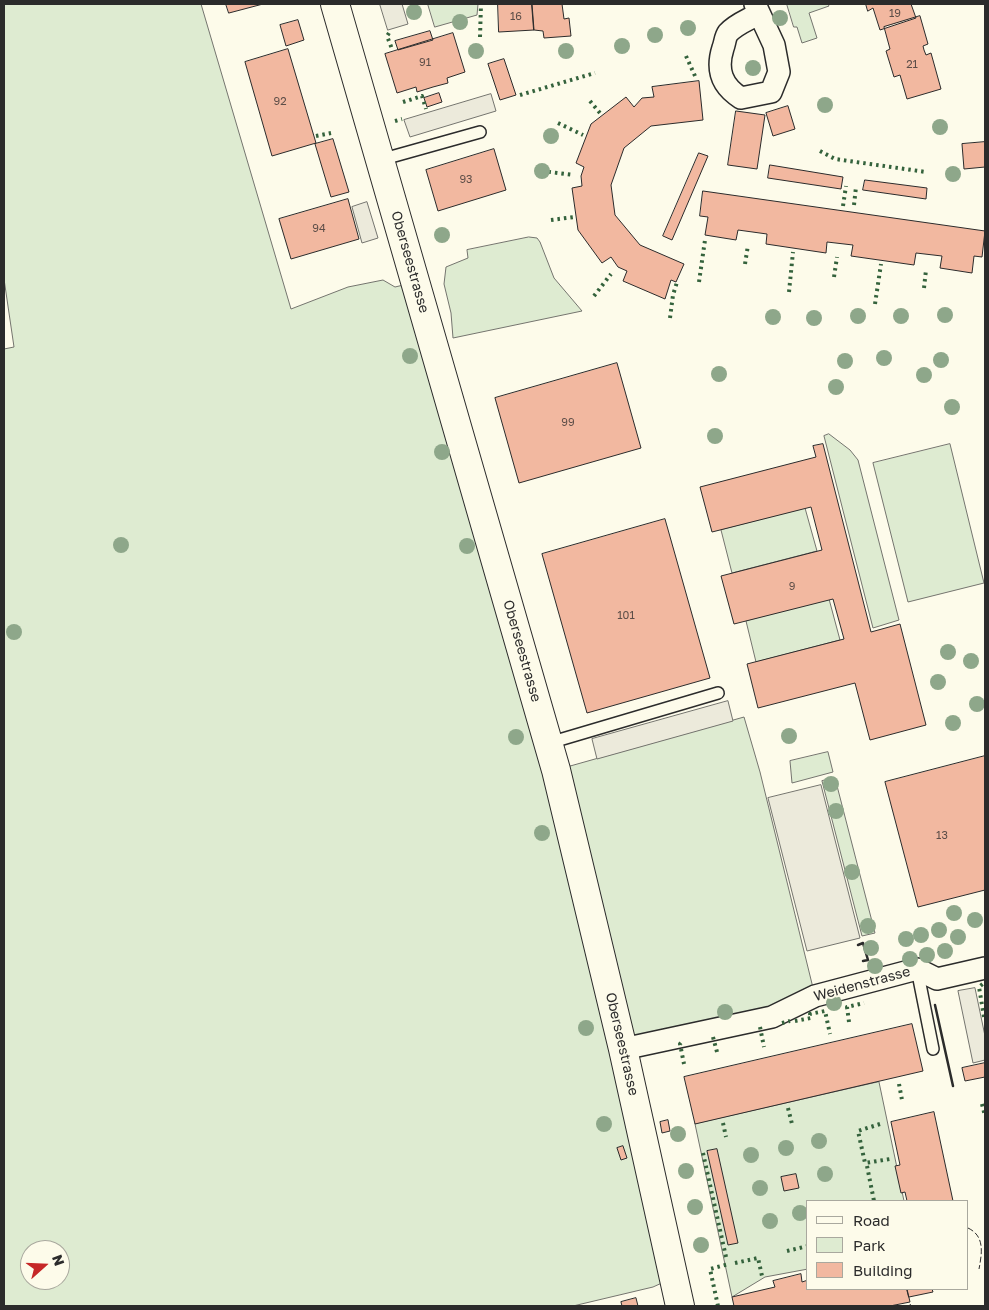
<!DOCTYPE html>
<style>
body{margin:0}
#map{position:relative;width:989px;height:1310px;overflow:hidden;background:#fdfbea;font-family:"Golos Text",sans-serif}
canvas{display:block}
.frame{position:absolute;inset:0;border:5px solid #2b2b2b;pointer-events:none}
.legend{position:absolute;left:806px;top:1200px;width:162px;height:90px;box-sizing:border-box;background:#fdfbea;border:1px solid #a9a89e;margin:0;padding:6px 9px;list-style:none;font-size:15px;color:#2b2b2b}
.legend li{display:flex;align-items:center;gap:10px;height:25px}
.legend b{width:25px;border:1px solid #a9a89e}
.north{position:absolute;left:20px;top:1240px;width:50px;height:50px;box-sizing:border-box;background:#fdfbea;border:1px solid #a9a89e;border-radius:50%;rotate:70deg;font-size:14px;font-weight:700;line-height:20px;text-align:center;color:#2b2b2b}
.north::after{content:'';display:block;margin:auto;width:18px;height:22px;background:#c62828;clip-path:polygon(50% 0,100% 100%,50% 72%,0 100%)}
</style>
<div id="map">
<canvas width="989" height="1310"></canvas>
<div class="frame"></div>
<ul class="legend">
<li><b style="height:6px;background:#fdfbea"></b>Road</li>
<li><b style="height:14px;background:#deebd1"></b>Park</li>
<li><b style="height:14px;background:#f2b8a0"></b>Building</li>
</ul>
<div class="north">N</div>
</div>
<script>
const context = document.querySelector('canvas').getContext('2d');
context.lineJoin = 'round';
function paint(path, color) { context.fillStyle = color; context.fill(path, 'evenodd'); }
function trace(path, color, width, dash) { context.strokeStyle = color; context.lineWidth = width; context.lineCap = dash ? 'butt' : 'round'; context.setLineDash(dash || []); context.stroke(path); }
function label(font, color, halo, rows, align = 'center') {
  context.font = font + ' "Golos Text",sans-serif'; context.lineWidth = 4; context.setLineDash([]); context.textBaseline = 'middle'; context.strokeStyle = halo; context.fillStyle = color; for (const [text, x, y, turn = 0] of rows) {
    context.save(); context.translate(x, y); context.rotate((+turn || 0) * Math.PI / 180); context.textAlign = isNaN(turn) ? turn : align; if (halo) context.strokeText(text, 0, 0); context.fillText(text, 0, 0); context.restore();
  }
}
const green = new Path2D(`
 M4 4H201L291 309 348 287 383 280 395 287 416 282 556 770 744 717 760 772 815 996 623 1049 673 1278 653 1287 573 1306H4V349L14 347 4 279ZM30 1250H60V1280H30Z
 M428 4H478L477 15 435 27Z
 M787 4H828L829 6 809 13 817 38 802 43 797 27H794Z
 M529 237 537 238 540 242 554 278 582 311 453 338 451 313 444 284 446 267 468 258 467 250Z
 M829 434 850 450 858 460 899 620 873 628 824 436Z
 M950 444 984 583 908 602 873 463Z
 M805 508 817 551 732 573 721 530Z
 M829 599 840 640 756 662 746 621Z
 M828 752 833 772 792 783 790 761Z
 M835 778 875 933 862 936 822 781Z
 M879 1082 904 1201H808V1269L765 1277 732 1297 695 1124Z`);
paint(green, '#deebd1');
trace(green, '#74746e', 1);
const parking = new Path2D(`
 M380 4H402L408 24 388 30Z
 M491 94 496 111 410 137 404 120Z
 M367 202 378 238 362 243 352 207Z
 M728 701 733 721 597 759 592 739Z
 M821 785 860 938 807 951 768 798Z
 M975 988 985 1036V1060L973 1063 958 991Z`);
paint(parking, '#eceadb');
trace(parking, '#74746e', 1);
const building = new Path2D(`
 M226 4H263L229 13Z
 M498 4H532L534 30 499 32Z
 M532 4H562L564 19 569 18 571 36 544 38 543 31 534 30Z
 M866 4H911L916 18 880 30 873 8 868 11Z
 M920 16 928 44 923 46 924 50 926 55 931 53 941 89 907 99 900 75 894 77 886 51 890 49 884 27Z
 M298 20 304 40 286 46 280 25Z
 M430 31 433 40 398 50 395 41Z
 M453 33 465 72 447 78 448 83 433 87 417 92 416 87 397 93 385 54Z
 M288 49 316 143 272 156 245 62Z
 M504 59 516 95 500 100 488 64Z
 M699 81 703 120 651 126 624 148 611 185 615 215 640 245 684 264 676 282 671 280 665 299 623 281 627 271 618 267 611 257 602 263 578 230 572 188 582 186 581 176 584 167 576 163 591 124 626 97 634 107 642 98 654 97 652 87Z
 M439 93 442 102 427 107 424 98Z
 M788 106 795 129 773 136 766 113Z
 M736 111 765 115 757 169 728 165Z
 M333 139 349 192 331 197 315 144Z
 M985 142V167L964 169 962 144Z
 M494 149 506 190 438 211 426 170Z
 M699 153 708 156 672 240 663 236Z
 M770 165 843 177 841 189 768 178Z
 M865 180 927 188 926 199 863 190Z
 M703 191 985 231 982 257 974 256 972 273 940 268 942 256 916 253 914 265 851 256 853 245 827 242 826 253 766 244 767 234 738 230 736 240 705 235 708 217 700 216Z
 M348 199 359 239 291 259 279 219Z
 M617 363 641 448 519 483 495 398Z
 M823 444 871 632 900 624 926 725 870 740 855 683 758 708 747 664 844 639 833 599 734 624 721 576 822 550 811 507 712 532 700 487 816 457 813 446Z
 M665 519 710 678 587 713 542 554Z
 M985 756V890L918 907 885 782Z
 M912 1024 923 1071 695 1124 684 1077Z
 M985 1063V1077L965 1081 962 1068Z
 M934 1112 953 1201H907L905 1192 901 1193 895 1166 900 1165 891 1122Z
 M668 1120 670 1131 662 1133 660 1122Z
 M623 1146 627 1158 621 1160 617 1148Z
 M717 1149 738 1243 728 1245 707 1151Z
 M796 1174 799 1188 784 1191 781 1177Z
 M801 1274 802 1282 808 1280V1289H907L910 1302 890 1306H734L732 1297 775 1287 773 1281Z
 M907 1289H932L933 1292 909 1297Z
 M636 1298 638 1306H622L621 1302Z`);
paint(building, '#f2b8a0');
trace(building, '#2b2b2b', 1);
const lane = new Path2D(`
 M380 160 480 132
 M549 743 718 693
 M917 969 933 1049`);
const street = new Path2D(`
 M755 4 774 45 779 72 771 92 741 98C722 86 716 70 723 48 725 43 725 37 728 33 736 24 748 20 758 14
 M623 1049 772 1017 815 996 917 969 937 979 985 968`);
const secondary = new Path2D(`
 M335 4 556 770 623 1049 680 1306`);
trace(lane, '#2b2b2b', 14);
trace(street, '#2b2b2b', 24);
trace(secondary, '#2b2b2b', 30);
trace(lane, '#fdfbea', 11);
trace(street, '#fdfbea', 21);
trace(secondary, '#fdfbea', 28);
trace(new Path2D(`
 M389 33 387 36 392 49
 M480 37 481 4
 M686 56 695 76
 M520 95 595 73
 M590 101 600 113
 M403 102 422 96 426 109
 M395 121 402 119
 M558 123 583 135
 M316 136 331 133
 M820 151 835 159 926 172
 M542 171 574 175
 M854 205 856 187
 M843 206 846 186
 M551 220 574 217
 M745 264 748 245
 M834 277 837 257
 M699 282 705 240
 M924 288 926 270
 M789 292 793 252
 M594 296 611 274
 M875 304 881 264
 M670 318 673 295 677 282
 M984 1017 979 987 985 982
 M795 1021 811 1018 810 1014 825 1011 830 1034
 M849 1022 847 1007 864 1003
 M782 1023 790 1021
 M760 1027 764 1047
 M713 1037 717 1052
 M681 1043 680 1044 684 1064
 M899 1084 902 1100
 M982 1104 985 1116
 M788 1108 792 1124
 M723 1123 726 1137
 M880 1124 858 1131 865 1163 890 1159
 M703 1153 726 1257
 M867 1166 874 1201
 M787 1251 808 1246
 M735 1263 758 1258 762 1276
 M718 1306 710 1269 729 1264`), '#34623c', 4, [2.5, 4]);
trace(new Path2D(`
 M968 1228C985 1236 982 1253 979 1269
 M910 1304 911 1306`), '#2b2b2b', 1, [6, 2.5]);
trace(new Path2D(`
 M858 945 863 943 868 960 863 961
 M935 1005 953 1086`), '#2b2b2b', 2.5);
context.fillStyle = '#8ea78a';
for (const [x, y] of [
 [414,12],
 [780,18],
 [460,22],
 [688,28],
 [655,35],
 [622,46],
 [476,51],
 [566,51],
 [753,68],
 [825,105],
 [940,127],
 [551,136],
 [542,171],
 [953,174],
 [442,235],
 [945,315],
 [858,316],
 [901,316],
 [773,317],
 [814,318],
 [410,356],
 [884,358],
 [941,360],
 [845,361],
 [719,374],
 [924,375],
 [836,387],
 [952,407],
 [715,436],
 [442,452],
 [121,545],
 [467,546],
 [14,632],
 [948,652],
 [971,661],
 [938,682],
 [977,704],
 [953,723],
 [789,736],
 [516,737],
 [831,784],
 [836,811],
 [542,833],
 [852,872],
 [954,913],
 [975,920],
 [868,926],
 [939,930],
 [921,935],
 [958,937],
 [906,939],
 [871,948],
 [945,951],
 [927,955],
 [910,959],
 [875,966],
 [834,1003],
 [725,1012],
 [586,1028],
 [604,1124],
 [678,1134],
 [819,1141],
 [786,1148],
 [751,1155],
 [686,1171],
 [825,1174],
 [760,1188],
 [695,1207],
 [800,1213],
 [770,1221],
 [701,1245]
]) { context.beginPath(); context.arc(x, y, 8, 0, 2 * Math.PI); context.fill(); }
label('11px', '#5d4e48', null, [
 ["19",895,14],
 ["16",516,17],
 ["91",425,63],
 ["21",912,65],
 ["92",280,102],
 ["93",466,180],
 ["94",319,229],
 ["99",568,423],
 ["9",792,587],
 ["101",626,616],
 ["13",942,836]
]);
label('14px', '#2b2b2b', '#fdfbea', [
 ["Oberseestrasse",410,262,74],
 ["Oberseestrasse",522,651,74],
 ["Weidenstrasse",862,984,-15],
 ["Oberseestrasse",622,1044,77]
]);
</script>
